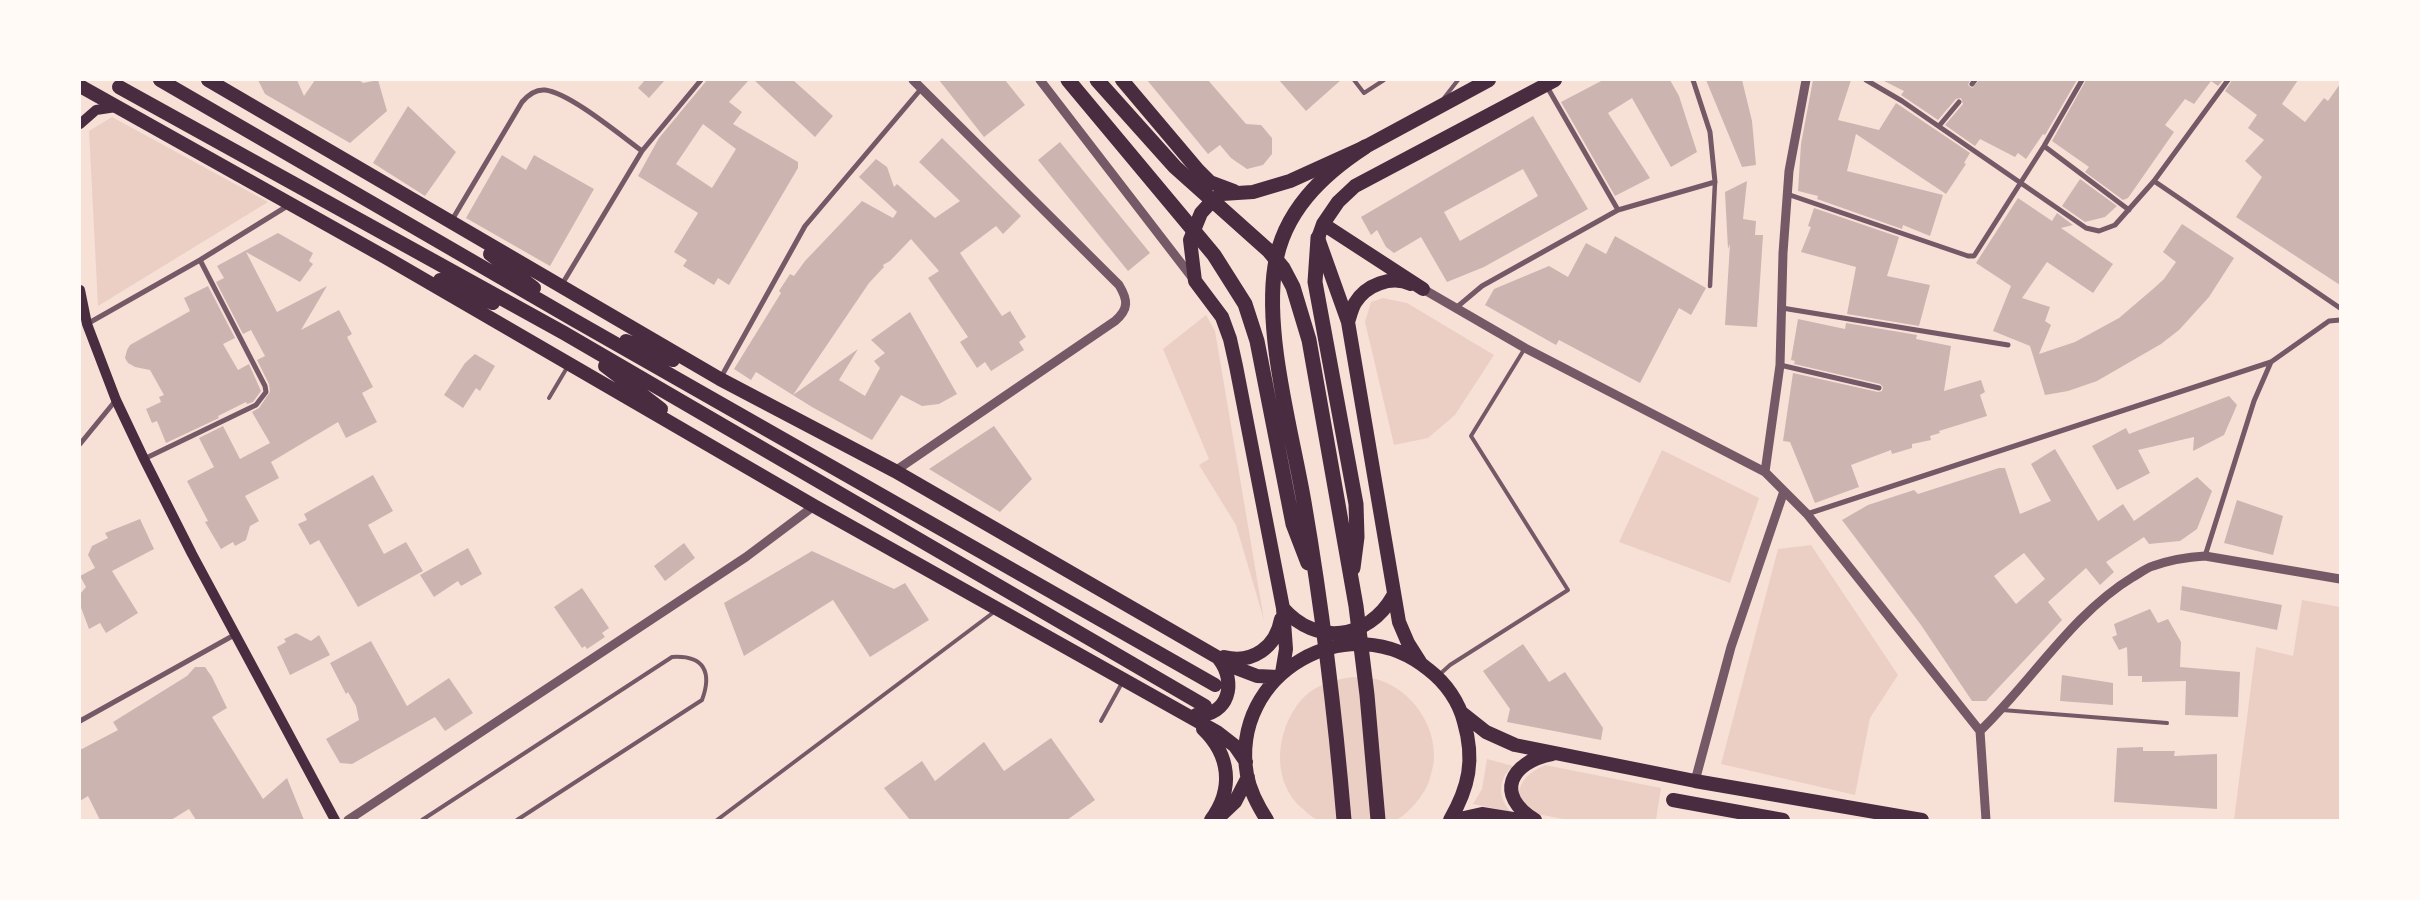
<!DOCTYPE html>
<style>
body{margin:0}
#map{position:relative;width:2420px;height:900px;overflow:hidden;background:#f7e1d7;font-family:Barlow,sans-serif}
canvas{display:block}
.frame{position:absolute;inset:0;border:81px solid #fffaf5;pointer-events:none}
</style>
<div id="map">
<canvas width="2420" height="900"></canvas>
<div class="frame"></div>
</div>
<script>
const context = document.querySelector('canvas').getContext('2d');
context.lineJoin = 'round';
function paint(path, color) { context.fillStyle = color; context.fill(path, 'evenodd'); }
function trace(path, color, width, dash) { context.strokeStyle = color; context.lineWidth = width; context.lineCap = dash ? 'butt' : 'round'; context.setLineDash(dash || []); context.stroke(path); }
paint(new Path2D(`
 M112 117 268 202 98 306 89 131Z
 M1383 298 1407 303 1494 355 1455 415 1428 438 1394 445 1365 322 1371 302Z
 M1206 315 1215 331 1264 620 1236 525 1199 465 1209 459 1163 349Z
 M1662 450 1759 498 1730 583 1619 542Z
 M1811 545 1898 675 1870 718 1855 795 1721 764 1778 549Z
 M2302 600 2340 607V820H2234L2256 647 2293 656Z
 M1352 677C1361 678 1371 677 1379 680 1412 691 1435 724 1434 758 1434 765 1431 774 1429 781 1426 792 1407 817 1395 820 1390 821 1324 821 1319 820 1314 819 1307 813 1303 809 1269 781 1276 726 1304 697 1317 684 1335 680 1352 677Z
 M1487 759 1513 766C1498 779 1497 797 1511 812L1473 804 1482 789Z
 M1545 765 1661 788 1656 820H1568L1532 813 1518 794C1523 777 1529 773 1545 765Z`), '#ebcfc5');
paint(new Path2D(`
 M258 80H297L304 96 315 80H359L363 83 378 80 387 111 350 143 265 94Z
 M645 80H665L649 98 638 88Z
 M707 80H749L729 102 742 112 733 124 798 162V168L729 285 718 278 714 285 683 266 687 260 674 252 698 213 638 176 659 138ZM703 124 736 149 712 188 676 164Z
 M754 80H793L833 116 815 137Z
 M939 80H1005L1025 105 984 137Z
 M1147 80H1208L1246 124 1261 125 1272 138V154L1263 165 1247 169 1231 158 1220 145 1208 154Z
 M1279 80H1341L1306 111Z
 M1603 80H1670L1679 96 1697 152 1671 167 1632 98 1608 113 1650 178 1615 196 1561 102Z
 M1706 80H1742L1752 121 1756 165 1742 167Z
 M1813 80H1851L1838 120 1879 130 1896 103 1970 153 1964 163 1966 164 1946 194 1856 134 1847 171 1943 195 1930 236 1903 225 1902 229 1817 199 1818 196 1798 191 1801 144Z
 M1882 80H1970L1968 85 1972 88 1979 80H2077L2045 135 2043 134 2026 159 2018 153 2015 157 1980 139 1975 146 1945 125 1963 104 1961 98 1956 99 1938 120 1901 95 1904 91Z
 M2086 80H2223L2218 86 2211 81 2194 104 2185 99 2165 125 2174 132 2128 198 2123 200 2085 172 2089 167 2052 141Z
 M2232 80H2298L2282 104 2305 122 2324 98 2328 101 2340 84V285L2236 217 2262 177 2245 161 2264 140 2248 128 2257 115 2225 91Z
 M408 106 456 152 425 196 373 163Z
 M1533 116 1588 209 1484 267 1447 282 1421 237 1394 253 1386 247 1377 230 1371 235 1361 217ZM1523 169 1538 196 1460 241 1444 212Z
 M942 138 1021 216 1003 234 996 226 960 253 1002 316 1010 311 1026 337 1019 342 1024 350 991 371 985 362 977 368 960 342 968 337 928 278 939 271 911 239 890 261 883 265 884 267 869 283 793 395 858 349 839 380 865 396 880 368 874 361 885 353 871 340 910 312 957 394 939 404 922 406 901 395 872 440 812 407 756 372 751 380 734 369 781 293 779 291 790 274 794 276 805 261 862 201 893 218 897 212 859 177 876 159 887 167 894 187 897 184 935 218 960 201 919 162Z
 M1060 142 1150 253 1128 271 1038 160Z
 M502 155 526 170 534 155 594 189 550 266 466 218Z
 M2080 179 2117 206 2105 217 2085 222 2062 206Z
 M1747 181 1743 219 1756 221 1755 235H1763L1757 327 1725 325 1730 244 1728 249 1725 192Z
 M2018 198 2052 221 2057 213 2073 225 2061 228 2113 264 2093 293 2047 262 2022 298 2050 307 2045 321 2051 325 2039 354 2075 342 2119 318 2153 289 2164 279 2176 262 2163 252 2182 224 2234 258 2209 297 2179 330 2161 344 2097 381 2068 391 2045 395 2030 346 1993 331 2011 286 1976 263Z
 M1814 208 1899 237 1887 276 1930 285 1919 326 1847 314 1856 267 1801 252 1811 227 1808 226Z
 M278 233 313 253 309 261 313 264 300 282 246 252 277 312 327 286 301 330 339 310 352 334 347 337 373 387 362 393 377 422 346 438 338 422 271 462 279 478 245 496 259 521 250 526 246 540 235 546 233 542 221 549 205 522 208 521 187 481 214 467 199 438 223 426 240 459 270 443 252 412 259 408 270 392 269 384 257 360 265 356 251 330 243 334 216 282 224 278 217 266Z
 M1615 236 1706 288 1691 315 1679 308 1640 383 1559 340 1556 345 1485 305 1494 289 1549 266 1568 277 1586 243 1606 254Z
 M208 286 235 338 223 344 238 370 249 364 261 391 253 402 247 404 246 402 218 416 219 418 166 443 157 421 152 423 146 409 161 402 159 397 164 395 150 370 135 367 128 363 125 358 127 350 130 345 190 311 184 298Z
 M1798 319 1845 329 1846 323 1917 335 1916 339 1951 346 1944 391 1981 380 1985 392 1980 395 1987 416 1939 431 1940 433 1930 436 1931 440 1912 444V448L1892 454 1891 450 1851 465 1859 487 1815 503 1790 442 1783 441 1793 373 1878 392 1882 391 1883 387 1880 384 1794 364 1795 361 1791 360Z
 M475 354 495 366 480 391 476 388 463 408 444 395 465 363Z
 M2229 396 2237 405 2224 435 2193 451 2194 437 2138 450 2150 473 2117 490 2092 446 2126 428 2129 434Z
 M994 426 1032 479 1000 512 929 469Z
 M2055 449 2098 521 2123 504 2134 521 2197 477 2212 491 2197 529 2180 541 2149 544 2144 537 2106 562 2114 572 2100 585 2086 568 2048 602 2062 620 1986 701H1972L1921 625 1842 520 1868 505 1914 490 1918 494 1999 468H2005L2020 514 2051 501 2031 464ZM2024 553 2045 579 2016 604 1994 576Z
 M373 475 393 511 368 525 384 554 406 542 423 571 358 607 319 540 310 545 298 524 307 520 304 514Z
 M2237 500 2283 516 2273 555 2224 543Z
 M140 519 154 549 112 571 138 613 106 633 100 623 89 629 80 605V594L86 587 80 576 95 568 88 555 92 546 108 538 105 533Z
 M684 543 695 558 665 581 654 566Z
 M468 548 482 574 461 586 458 581 434 597 420 575Z
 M812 551 894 589 905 583 929 620 870 657 833 600 744 656 724 603Z
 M2182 586 2282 605 2277 630 2180 610Z
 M582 588 609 628 602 633 605 637 587 649 585 646 582 648 554 607Z
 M2150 609 2158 623 2168 619 2181 642 2180 667 2240 672 2238 717 2185 715 2186 681 2142 682V676H2128L2127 647 2119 650 2112 637 2117 635 2114 624Z
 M296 633 311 641 319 635 330 655 290 675 277 647 286 642 284 639Z
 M371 641 407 706 449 678 473 713 445 731 435 717 352 764 340 763 326 739 359 720 356 706 348 692 346 694 330 663Z
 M1523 644 1549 682 1565 672 1603 728 1601 740 1507 722 1510 709 1483 671Z
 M195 667H205L212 677 227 708 212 717 263 799 287 778 304 820H196L189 809 171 820H100L88 796 80 801V750L118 730 113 722 187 676Z
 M2062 675 2113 683V705L2060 701Z
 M1051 738 1095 800 1067 820H910L884 788 922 761 935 781 984 742 1004 771Z
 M2143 747V751H2175L2174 756 2217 754V809L2114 802 2117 748Z`), '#ccb4b1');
trace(new Path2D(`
 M1354 80 1364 93 1384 80
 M1444 98 1458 80
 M549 398 568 366
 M1439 675 1450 665 1568 590 1471 436 1525 348
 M2002 710 2167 723
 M1101 721 1123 681
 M422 820 672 657C705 655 712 673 702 700L517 820
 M717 820 994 612`), '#755966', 4);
trace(new Path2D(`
 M1710 286 1715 182`), '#755966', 4.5);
trace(new Path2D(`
 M1866 80 1902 101 2086 228 2099 231 2115 225 2154 181 2228 80
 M1972 84 1975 80
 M1546 85 1618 210
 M1939 126 1959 102
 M2044 146 2129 210
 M2154 181 2340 308
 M1787 194 1968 256H1974L2044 146 2082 80
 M452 220 522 102C528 95 535 89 545 90 570 93 620 135 642 151
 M561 286 642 151 701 80
 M1457 307 1482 286 1618 210 1715 182 1710 132 1693 80
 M1782 308 2008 345
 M87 324 200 260 289 205
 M1780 365 1879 388
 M720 379 805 226 921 89
 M80 444 116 400
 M144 459 256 405 266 392 265 386 200 260
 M1807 514 2271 362 2329 321 2340 320
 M2205 556 2254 401 2271 362
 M80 721 236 634`), '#755966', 5);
trace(new Path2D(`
 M1040 80 1194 280
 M1423 289 1525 348 1765 472 1807 514 1980 731 1986 820
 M895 471 1115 321C1129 309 1128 300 1119 285L913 80
 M1765 472 1780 365 1783 253 1789 171 1806 80
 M1980 731C2032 681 2072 614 2133 577 2140 573 2146 568 2153 566 2170 560 2187 557 2205 556L2340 579
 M1695 781 1731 647 1784 491
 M348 820 746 557 814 506`), '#755966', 9);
trace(new Path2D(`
 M80 124 96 110 116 107
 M80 290 87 324 116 400 144 459 192 554 335 820`), '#4a2c40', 10);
trace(new Path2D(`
 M160 80 574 320 1215 685
 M208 80 720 379 895 471 1236 668 1257 676 1278 677
 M1122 80 1198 170 1210 182 1234 191
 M80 86 385 257 814 506 1217 732 1235 746 1246 762
 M119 87 564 333 1205 706
 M1323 224 1423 289
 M490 254 534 288
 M440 280 493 303
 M1348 322C1350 316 1352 308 1355 303 1366 285 1391 275 1411 284
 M626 341 673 360
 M605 366 661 409
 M1283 608C1316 646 1368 640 1393 596
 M1224 657C1253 664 1276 647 1281 619
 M1420 662 1408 643 1399 622 1348 322 1318 238 1323 224 1338 202 1355 186 1555 80
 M1282 673 1286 649 1283 608 1236 366 1230 339 1222 317 1195 281 1190 240 1201 213 1212 201 1222 194 1253 192 1290 181 1365 147 1489 80
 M1462 713 1486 732 1515 745 1695 781 1922 820
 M1196 715C1229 716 1237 682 1219 659
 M1203 729C1230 755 1234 789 1211 820
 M1673 800 1783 820
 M1216 820 1235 802 1248 777
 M1267 820C1258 806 1250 791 1247 775 1229 673 1350 604 1429 670 1446 683 1459 702 1464 722 1475 760 1469 787 1450 820
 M1455 820 1482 814 1519 820
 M1535 820C1494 795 1510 762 1552 754`), '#4a2c40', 14);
trace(new Path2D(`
 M1068 80 1214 255 1245 304 1257 341 1293 524 1308 563
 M1097 80 1175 167 1269 251 1283 268 1293 287 1309 340 1356 606 1367 695 1378 820
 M1318 238 1315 282 1356 504 1357 537 1353 568
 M1344 820C1335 713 1322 607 1304 502 1292 432 1264 335 1275 266 1283 212 1322 175 1365 147`), '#4a2c40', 15);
</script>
